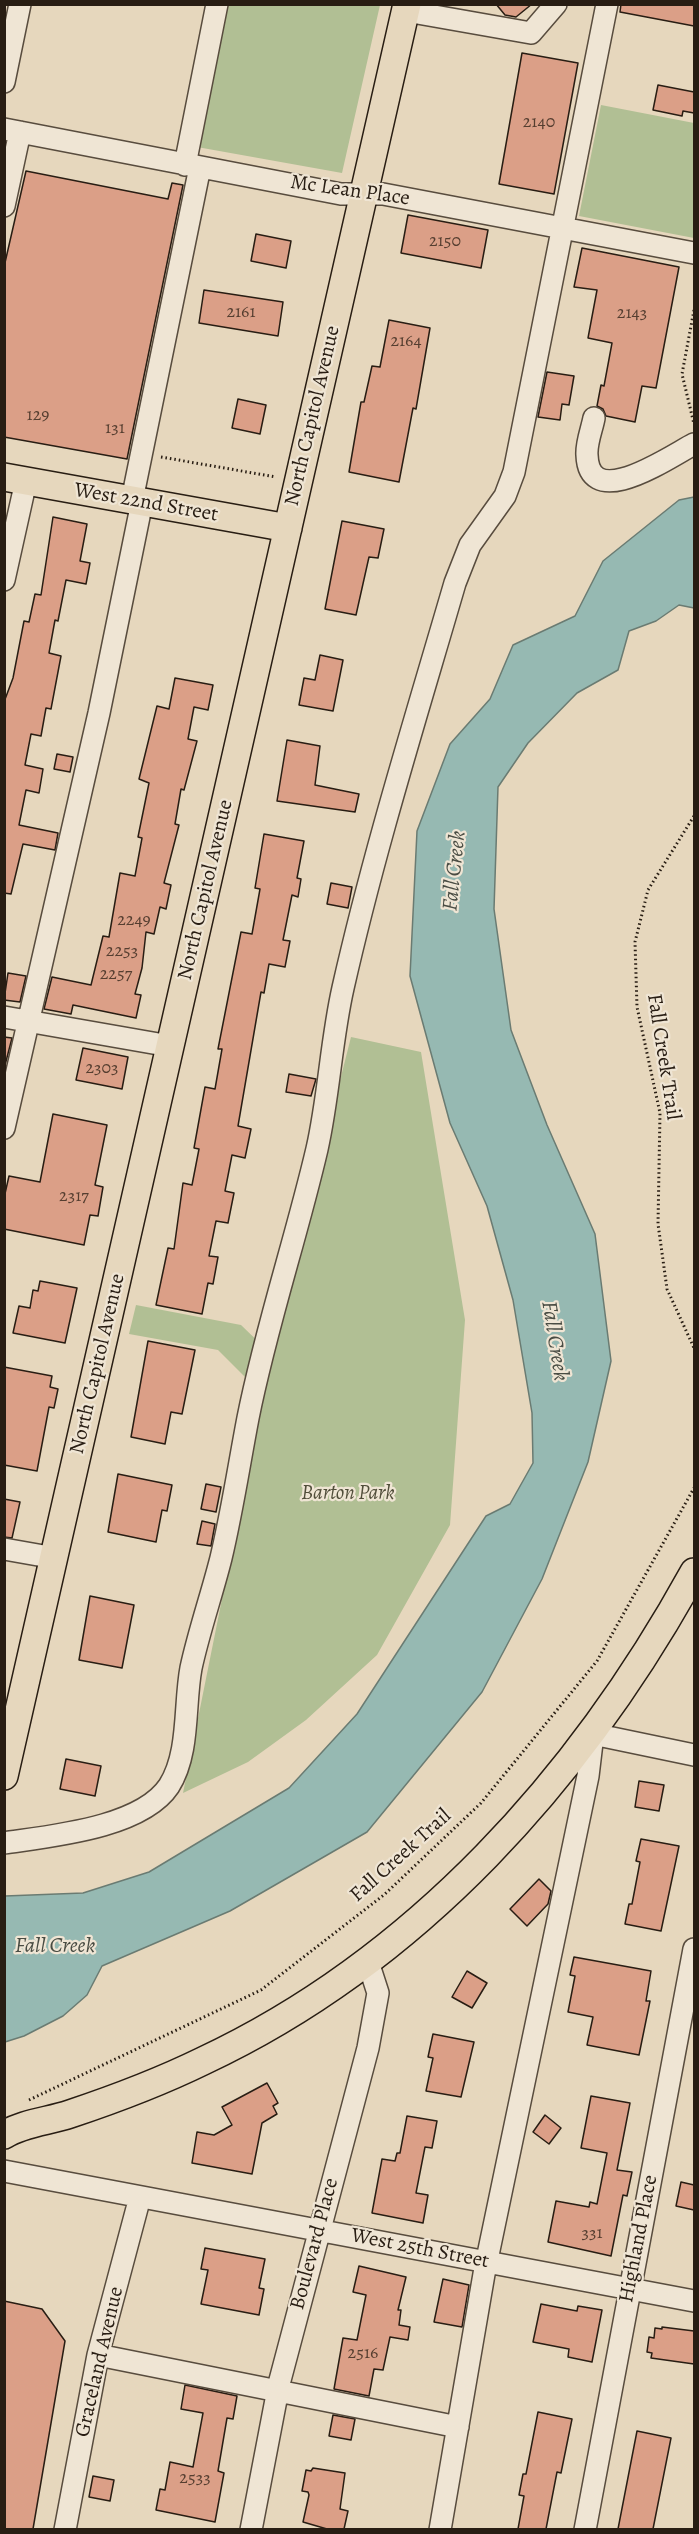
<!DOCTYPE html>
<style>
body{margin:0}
#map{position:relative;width:699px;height:2534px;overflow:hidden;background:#e6d7bd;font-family:Alegreya,serif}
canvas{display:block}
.frame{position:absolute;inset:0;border:6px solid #281d13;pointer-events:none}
</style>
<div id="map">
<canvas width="699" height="2534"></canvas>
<div class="frame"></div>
</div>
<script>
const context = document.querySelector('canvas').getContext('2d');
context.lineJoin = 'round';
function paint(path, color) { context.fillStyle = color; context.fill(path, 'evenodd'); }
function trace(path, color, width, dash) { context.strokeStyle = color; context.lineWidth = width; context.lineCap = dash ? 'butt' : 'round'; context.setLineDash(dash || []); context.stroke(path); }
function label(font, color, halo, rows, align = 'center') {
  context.font = font + ' Alegreya,serif'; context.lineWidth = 4.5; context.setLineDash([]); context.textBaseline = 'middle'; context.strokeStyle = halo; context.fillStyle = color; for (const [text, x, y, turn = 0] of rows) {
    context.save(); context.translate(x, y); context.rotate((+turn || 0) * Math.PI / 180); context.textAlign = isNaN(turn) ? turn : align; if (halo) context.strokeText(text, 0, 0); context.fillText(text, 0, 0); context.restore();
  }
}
paint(new Path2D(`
 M224 5H380L342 173 197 147Z
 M601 105 694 123V238L579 216Z
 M351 1037 421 1052 465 1320 450 1525 377 1655 306 1720 248 1762 183 1793 263 1395 218 1350 129 1334 136 1305 241 1325 271 1354Z`), '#b1bf94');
const water = new Path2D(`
 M694 497V608L679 605 656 621 629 631 618 670 577 693 528 743 498 787 494 909 511 1030 547 1125 595 1234 611 1361 588 1462 542 1579 482 1692 367 1832 230 1911 102 1966 87 1995 63 2016 24 2036 5 2042V1896L83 1893 149 1872 289 1788 357 1714 486 1516 510 1504 533 1463 532 1413 513 1300 487 1206 450 1123 410 976 417 831 450 744 490 699 513 645 575 616 603 561 679 500Z`);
paint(water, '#96b9b2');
trace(water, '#6a7b72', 1.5);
const building = new Path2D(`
 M496 4H532L516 17 505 15Z
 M621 4H694V26L620 12Z
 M522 53 578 63 554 194 499 184Z
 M658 85 694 92V113L683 111 682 116 653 110Z
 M26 171 168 199 172 183 183 185 127 459 4 437V267Z
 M408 215 488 230 481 268 401 253Z
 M256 234 291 241 286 268 251 261Z
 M582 248 679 267 656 388 642 386 635 422 606 416 603 409 597 406 601 385 604 386 612 343 588 338 597 290 574 287Z
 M204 290 283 302 278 336 199 323Z
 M389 320 430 328 416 409 413 408 399 482 349 472 361 402H364L372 366 380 367Z
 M547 372 574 376 569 405 562 404 560 420 538 417Z
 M238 399 266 405 260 434 232 428Z
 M53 517 87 524 80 561 90 563 86 584 66 580 58 621 55 620 49 653 61 656 51 709 46 708 41 736 31 734 25 765 43 769 39 793 26 790 19 825 58 833 55 850 23 844 11 894 4 893V702L13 678 24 621 29 622 35 594 41 595Z
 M342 521 384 529 378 558 369 557 356 615 325 609Z
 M320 655 343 660 333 711 299 705 304 678 315 680Z
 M175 678 213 685 208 710 194 707 188 739 197 741 184 790 181 789 175 824 179 825 164 883 171 885 166 909 160 907 154 934 146 932 142 968 135 994 141 995 136 1018 73 1005 71 1014 44 1009 52 977 91 985 103 936 109 937 120 873 135 876 142 838 138 837 149 783 139 779 157 706 169 709Z
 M287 740 320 746 315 785 359 794 355 812 277 801Z
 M57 754 73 757 70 772 54 769Z
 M264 834 304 841 297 878 301 879 298 897 292 895 283 940 290 941 285 967 269 964 264 993 261 992 238 1126 251 1129 245 1158 232 1155 225 1191 234 1193 228 1223 216 1221 209 1256 218 1257 213 1284 208 1283 202 1314 156 1305 168 1248 174 1249 183 1183 192 1185 199 1149 194 1148 205 1087 215 1089 222 1049H218L241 932 252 934 260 889 255 888Z
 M331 883 352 887 348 908 327 904Z
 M8 973 26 976 20 1002 4 1000Z
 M4 1037 12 1038 4 1069Z
 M83 1048 128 1057 122 1089 76 1080Z
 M289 1074 316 1079 311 1096 286 1092Z
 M53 1114 107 1125 95 1185 103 1187 98 1216 90 1215 84 1245 4 1229V1198L9 1176 40 1182Z
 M40 1281 77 1288 65 1343 13 1333 19 1306 30 1308 33 1290 38 1291Z
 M148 1341 195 1350 182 1414 171 1412 165 1444 131 1437Z
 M4 1367 52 1376 50 1387 58 1389 54 1408 49 1407 37 1471 4 1465Z
 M118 1474 172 1485 167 1511 162 1510 156 1542 108 1532Z
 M206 1484 221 1487 216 1512 201 1509Z
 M4 1499 20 1502 12 1538 4 1537Z
 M202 1521 215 1524 211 1546 197 1544Z
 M90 1596 134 1605 122 1668 79 1660Z
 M66 1759 101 1766 95 1796 60 1789Z
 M639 1781 664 1785 659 1811 635 1807Z
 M641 1839 679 1846 661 1931 625 1924 629 1904H632L640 1862 636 1861Z
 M539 1879 551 1891 548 1904 527 1926 510 1909Z
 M574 1957 651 1971 646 2001H650L639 2055 587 2045 593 2017 568 2012 575 1976 570 1975Z
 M467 1971 487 1983 472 2008 452 1997Z
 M433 2034 474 2042 461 2097 426 2091 433 2058 428 2057Z
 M267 2083 278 2103 273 2106 277 2114 262 2123 252 2174 192 2163 197 2132 214 2135 232 2125 222 2107Z
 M591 2096 630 2103 617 2170 632 2172 627 2196 623 2195 611 2256 548 2242 556 2201 589 2207 590 2202 597 2204 607 2153 581 2148Z
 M545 2115 561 2128 549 2144 533 2132Z
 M407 2116 437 2121 432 2148 425 2147 416 2193 428 2195 423 2223 372 2213 382 2159 395 2161 397 2153H400Z
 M681 2182 694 2185V2210L676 2206Z
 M205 2248 265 2259 259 2288 264 2289 259 2315 201 2304 208 2270 201 2269Z
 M359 2266 406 2277 398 2310H401L399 2325 410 2327 408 2340 390 2337 383 2370 374 2369 369 2396 334 2389 343 2338 357 2340 366 2295 353 2292Z
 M443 2279 469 2285 462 2327 434 2322Z
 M4 2301 42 2309 65 2341 33 2529H4Z
 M541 2304 577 2311 578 2306 602 2310 592 2362 568 2357 569 2349 533 2342Z
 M662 2327 694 2331V2364L651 2358 652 2353 647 2352 649 2337 654 2338 655 2328 662 2329Z
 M185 2385 237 2396 233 2419 227 2418 218 2471 224 2473 215 2522 156 2510 160 2489 165 2490 170 2462 193 2467 203 2413 181 2409Z
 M538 2412 572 2419 561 2473 557 2472 546 2529H518L524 2496 519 2495 523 2474H526Z
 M333 2415 355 2419 351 2440 329 2436Z
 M637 2431 671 2438 653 2529H618Z
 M313 2468 345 2473 340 2509 348 2511 344 2529H327L303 2522 309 2495 308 2492 302 2491 306 2470 311 2471Z
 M93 2476 114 2480 110 2501 89 2497Z`);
paint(building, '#db9f87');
trace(building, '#281d13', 1.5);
const minor = new Path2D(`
 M406 11 531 33 556 4
 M4 82 20 4
 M4 129 341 194H383L694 253
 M185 165 217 4
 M4 206 20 132
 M594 418C592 429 586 443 587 455 589 514 672 455 694 444
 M132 500 200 167
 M4 580 26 481
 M4 1017 170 1046
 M4 1128 99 713 142 502
 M4 1549 55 1558
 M4 1843C51 1836 141 1828 169 1786 190 1753 184 1705 191 1668 199 1631 212 1594 221 1558 232 1512 239 1465 248 1418 266 1327 296 1239 317 1149 329 1096 331 1041 343 988 374 851 416 717 455 583L470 545 505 496 514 472 607 4
 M4 2171 694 2301
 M98 2355 458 2427
 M65 2530 98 2355 140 2197
 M251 2530 279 2384 368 2048 378 1993 368 1962
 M440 2530 484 2274 588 1776 593 1734 694 1755
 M585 2530 694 1949`);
const major = new Path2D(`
 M4 477 288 528
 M4 1776 407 4
 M4 2135C22 2123 50 2121 70 2114 115 2099 160 2082 203 2061 418 1960 581 1777 694 1572`);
trace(minor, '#584c3e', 24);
trace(major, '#281d13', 30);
trace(new Path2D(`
 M694 310 682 374 694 424
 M161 457 276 477
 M694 816 648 890 635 942 637 1007 660 1113 658 1224 667 1289 694 1348
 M29 2100 261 1990 385 1894 481 1803 597 1661 694 1488`), '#281d13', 3, [1.5, 3]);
trace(minor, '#efe5d4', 21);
trace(major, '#e6d7bd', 27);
label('18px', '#553e30', null, [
 ["2140",539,123],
 ["2150",445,242],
 ["2161",241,313],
 ["2143",632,314],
 ["2164",406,342],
 ["129",38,416],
 ["131",115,429],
 ["2249",134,921],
 ["2253",122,952],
 ["2257",116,975],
 ["2303",102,1069],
 ["2317",74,1197],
 ["331",592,2234],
 ["2516",363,2354],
 ["2533",195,2479]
]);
label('21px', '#281d13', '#efe5d4', [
 ["Mc Lean Place",350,191,8],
 ["North Capitol Avenue",313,416,-77],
 ["West 22nd Street",146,503,10],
 ["North Capitol Avenue",206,890,-77],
 ["Fall Creek Trail",663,1057,81],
 ["North Capitol Avenue",98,1364,-77],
 ["Fall Creek Trail",401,1856,-42],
 ["Highland Place",639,2239,-79],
 ["Boulevard Place",315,2244,-75],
 ["West 25th Street",420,2249,11],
 ["Graceland Avenue",100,2362,-77]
]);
label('italic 21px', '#514e3a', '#efe5d4', [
 ["Barton Park",348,1494]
]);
label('italic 22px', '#494c43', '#efe5d4', [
 ["Fall Creek",455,871,-84],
 ["Fall Creek",554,1341,81],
 ["Fall Creek",55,1947]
]);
</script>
